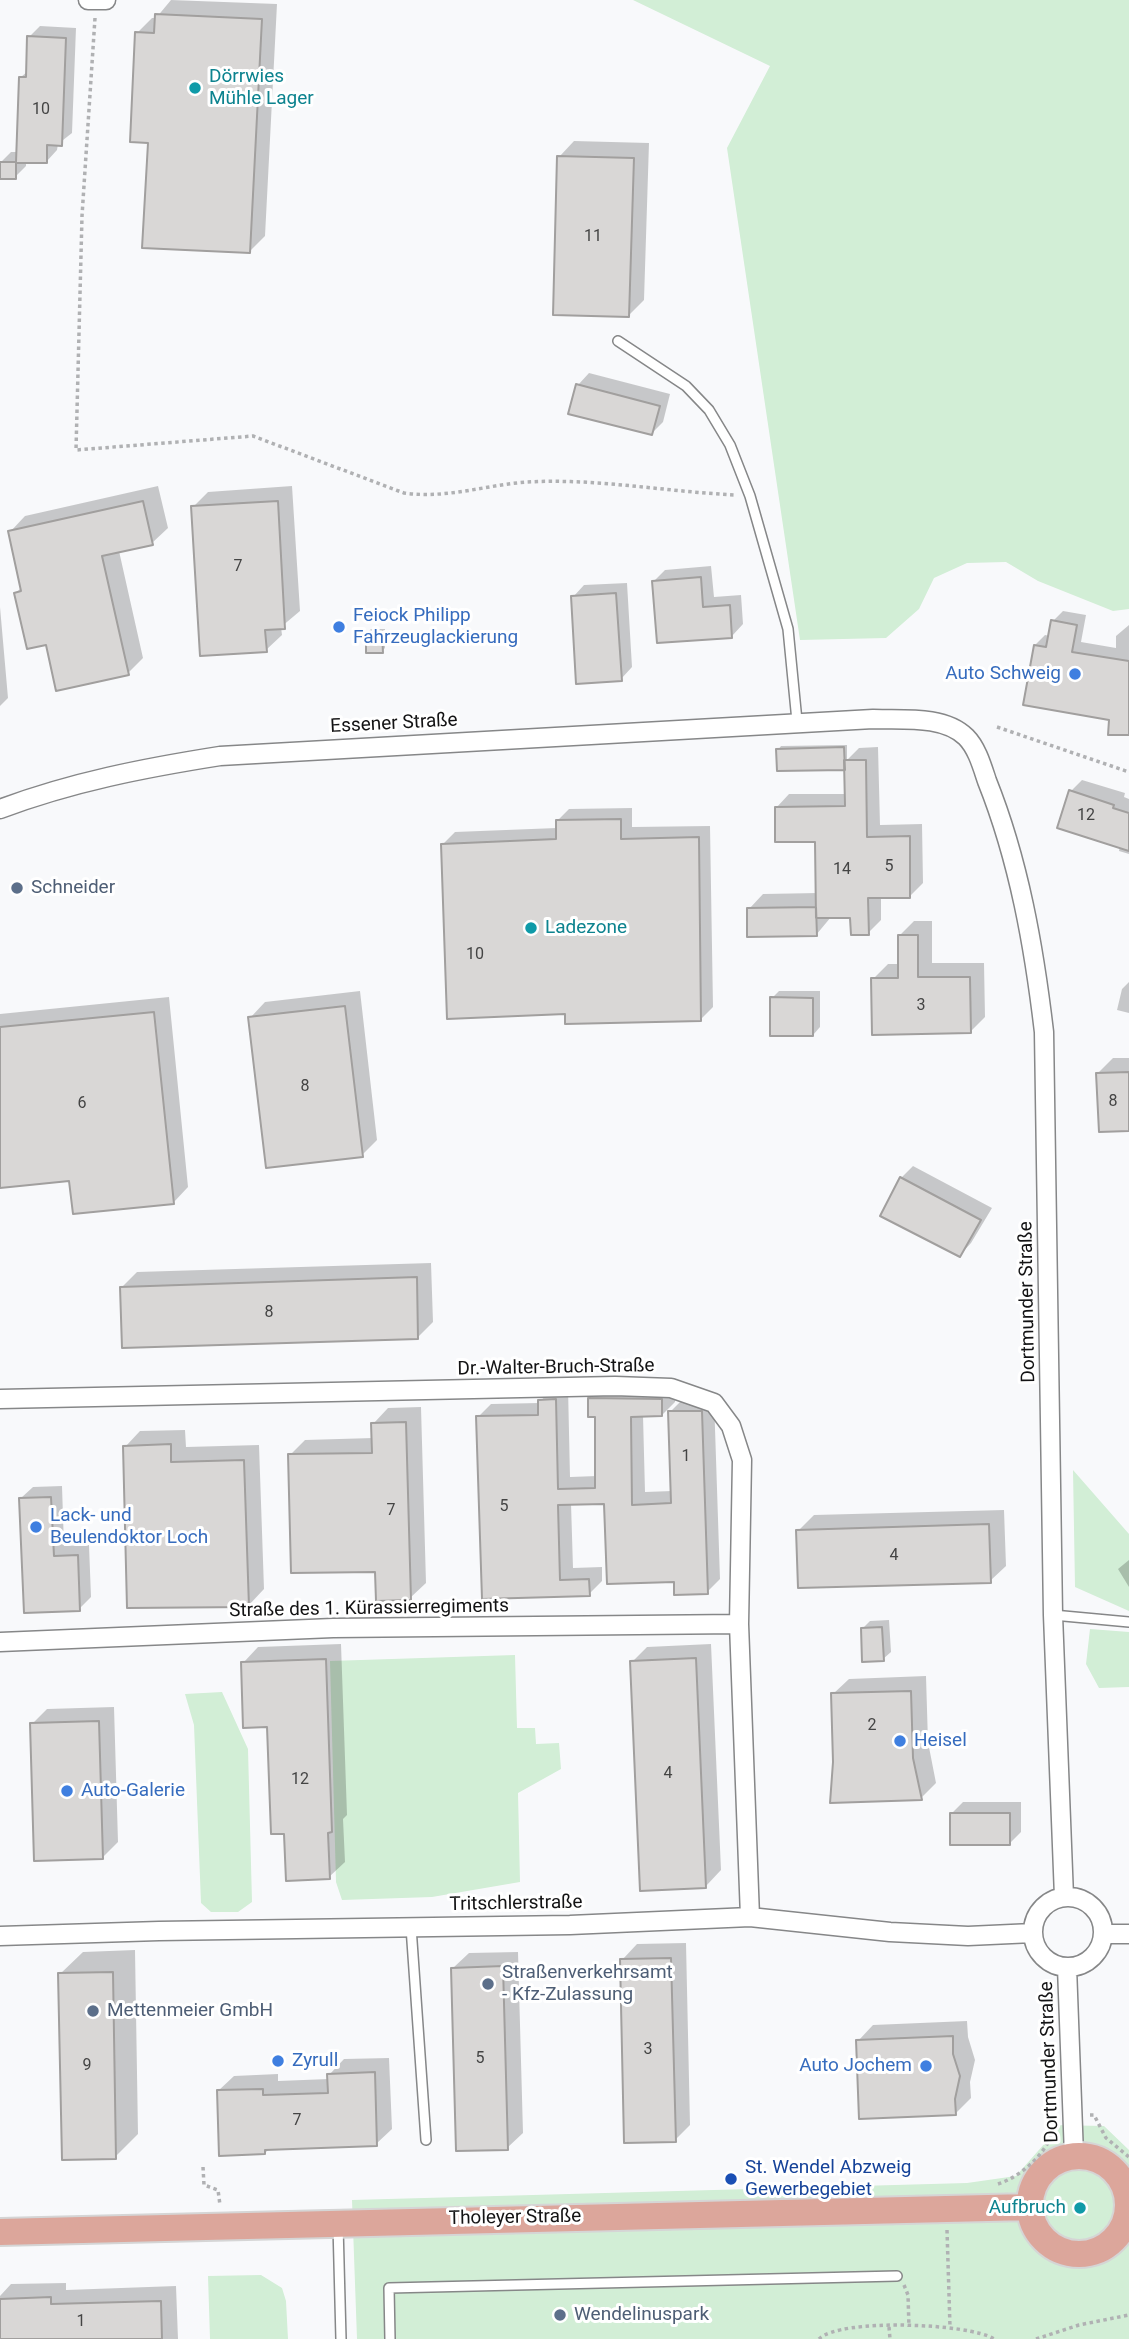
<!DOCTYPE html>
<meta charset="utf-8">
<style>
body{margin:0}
canvas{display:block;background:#f8f9fb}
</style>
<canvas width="1129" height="2339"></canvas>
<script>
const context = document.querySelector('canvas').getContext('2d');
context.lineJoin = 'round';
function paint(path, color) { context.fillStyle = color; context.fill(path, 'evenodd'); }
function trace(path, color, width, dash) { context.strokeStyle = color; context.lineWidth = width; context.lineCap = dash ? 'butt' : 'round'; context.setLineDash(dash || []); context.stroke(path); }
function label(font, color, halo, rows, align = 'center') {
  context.font = font + ' Roboto,sans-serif'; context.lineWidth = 6; context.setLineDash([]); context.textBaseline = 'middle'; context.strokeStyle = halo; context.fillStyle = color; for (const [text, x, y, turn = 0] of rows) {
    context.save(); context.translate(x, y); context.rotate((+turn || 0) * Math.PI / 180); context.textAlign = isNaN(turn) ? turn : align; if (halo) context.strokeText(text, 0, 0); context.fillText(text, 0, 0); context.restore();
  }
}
paint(new Path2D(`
 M633 0H1129V609L1113 611 1038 581 1006 562 967 563 934 578 919 609 886 638 800 640 727 148 770 66Z
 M1073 1470 1129 1534V1611L1075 1587Z
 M1090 1629 1129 1632V1687L1099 1688 1086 1664Z
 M515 1655 517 1728H535L536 1744 559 1743 561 1769 518 1793 520 1882 432 1897 342 1900 336 1882 330 1661Z
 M222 1692 248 1749 252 1902 238 1912H211L201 1903 194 1725 185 1694Z
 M1053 2125 1104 2126 1129 2150V2339H357L352 2200 967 2183 1016 2176 1045 2143Z
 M261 2275 282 2288 286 2301 288 2339H210L208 2276Z`), '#d2eed6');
paint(new Path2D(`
 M171 0 277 4 265 236 249 252 150 141 137 33 152 18H156Z
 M40 26 76 28 72 133 58 144 57 150 47 161H26V166L15 177 0 163 11 152H18L21 77 28 71 29 37Z
 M574 141 649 143 644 300 629 315 559 157Z
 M589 373 670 394 663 422 651 434 578 385Z
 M158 486 168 528 152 543 119 551 143 658 128 673 47 643 16 593 22 587 10 532 25 516Z
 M292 486 300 611 281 627 282 635 266 650 193 507 208 492Z
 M711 566 714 597 741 595 743 624 732 636 654 581 665 570Z
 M627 583 632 667 621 679 573 597 584 585Z
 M0 607 8 698 0 706Z
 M1063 611 1086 615 1081 642 1116 648V636L1129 625V734L1035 645 1045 635 1050 636 1053 621Z
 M371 629H385V648L382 651 367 633Z
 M847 745V760L859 748 878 747 880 825 922 824 923 883 910 896H881V920L868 933 852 916 831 917 816 935 749 909 763 894 818 893 817 840 776 808 789 794H847L846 765 778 750 781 746Z
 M1082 780 1125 793 1124 797 1129 799V854L1119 851 1120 846 1071 791Z
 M632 808V827L710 826 713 1007 700 1020 567 1012 443 844 455 832 557 828V821L569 809Z
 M914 921H932V963H984L985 1017 970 1032 873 979 888 964H899V936Z
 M1129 982V1013L1117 1010 1122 989Z
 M360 991 377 1140 362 1155 250 1018 265 1002Z
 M779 991H820V1027L813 1035 772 998Z
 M169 997 188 1187 173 1203 71 1179 0 1186V1014Z
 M1113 1058H1129V1129L1097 1074Z
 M913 1166 992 1208 971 1243 960 1255 901 1178Z
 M431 1263 433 1322 418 1337 121 1288 137 1272Z
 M603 1386 675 1387V1402L662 1415H643L645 1492 672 1491 670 1412 683 1399 714 1398 720 1579 707 1592 675 1580 605 1502 571 1503 573 1568 602 1567V1581L589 1594 483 1597 478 1417 491 1404 539 1403 552 1388 568 1387 570 1477 597 1476V1415L590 1399Z
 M421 1407 426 1583 410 1598 377 1570 290 1455 305 1440 373 1438V1424L388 1408Z
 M185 1430 186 1447 259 1445 264 1589 249 1605 125 1447 140 1431Z
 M62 1486 64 1546 89 1545 91 1597 79 1609 21 1498 33 1487Z
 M1004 1510 1006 1566 990 1581 798 1531 814 1515Z
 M1129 1560V1587L1118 1569Z
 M889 1620 891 1652 883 1659 862 1629 870 1621Z
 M341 1644 347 1815 343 1819 345 1862 329 1877 286 1832 269 1725 243 1663 258 1647Z
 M711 1644 721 1870 706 1886 632 1662 647 1647Z
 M926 1676 928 1742 936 1783 921 1798 835 1762 833 1694 849 1679Z
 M114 1707 118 1842 102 1858 32 1724 47 1709Z
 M963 1802H1021V1832L1010 1843 952 1813Z
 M686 1943 690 2125 675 2140 622 1960 637 1944Z
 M135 1950 138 2134 115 2157 60 1974 83 1952Z
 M518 1952 523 2133 507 2148 453 1968 469 1953Z
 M967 2021 968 2037 975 2060 970 2082 971 2098 955 2114 858 2041 873 2025Z
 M389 2058 392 2129 376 2144 270 2148 265 2153 218 2091 234 2076 278 2074V2081L329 2079V2075L344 2059Z
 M66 2283V2290L176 2286 178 2339H0V2296L11 2284Z`), '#0003');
const building = new Path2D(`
 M155 14 262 19 250 253 142 248 148 143 130 142 135 32 154 33Z
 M27 36 66 38 62 146 47 145V163H16V179H0V162H16L19 77H26Z
 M557 156 634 158 629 317 553 315Z
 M576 384 660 406 652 435 568 414Z
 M143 501 153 545 102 556 129 675 56 691 46 645 27 649 14 593 21 591 8 531Z
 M278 501 285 629 265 630 267 652 200 656 191 506Z
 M701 577 703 607 730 605 732 638 657 643 652 581Z
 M616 593 622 681 576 684 571 596Z
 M1051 620 1077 625 1072 652 1129 661V735H1108L1109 720 1023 705 1034 645 1046 647Z
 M382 631 383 653H366V632Z
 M844 747 845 770 777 771 776 749Z
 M844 760H866L867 837 910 836V898H868L869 935H851L850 918H816L815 842H775V807L845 806Z
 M1069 790 1114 805 1113 808 1129 813V851L1057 828Z
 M621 819V839L699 837 701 1021 565 1024V1014L447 1019 441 844 556 839V820Z
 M816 907 817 936 747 937V908Z
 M898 935H918V977H970L971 1033 872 1035 871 978H898Z
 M770 997 813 998V1036H770Z
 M345 1006 363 1157 266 1168 248 1017Z
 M154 1012 174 1204 73 1214 69 1181 0 1188V1027Z
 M1129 1072V1131L1099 1132 1096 1073Z
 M900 1177 981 1220 960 1257 880 1216Z
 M417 1277 418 1339 122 1348 120 1287Z
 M588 1398 662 1399V1416L631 1417 632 1505 671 1503 668 1411H702L708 1594 674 1595V1582L607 1584 604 1504 558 1505 560 1580 589 1579 590 1596 482 1599 476 1416 538 1415V1400L556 1399 558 1489 595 1488V1417H588Z
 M406 1422 411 1600 376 1601 375 1572 291 1573 288 1454 372 1453 371 1423Z
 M171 1444V1462L244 1460 249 1607 127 1608 123 1446Z
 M51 1497 54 1556 78 1555 80 1611 24 1613 19 1498Z
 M989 1524 991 1583 798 1588 796 1530Z
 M882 1627 884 1661 862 1662 861 1628Z
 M696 1658 706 1888 640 1891 630 1661Z
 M326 1659 332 1832 328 1833 330 1879 286 1881 284 1834H271L267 1727 243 1728 241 1662Z
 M911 1691 913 1758 922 1800 830 1803 833 1762 831 1693Z
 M99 1721 103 1859 34 1861 30 1723Z
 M950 1813H1010V1845H950Z
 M671 1958 676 2142 624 2143 620 1959Z
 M503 1966 508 2150 456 2151 451 1968Z
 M113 1972 116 2159 62 2160 58 1973Z
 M953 2036V2054L960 2076 955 2099 956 2115 859 2119 856 2040Z
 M375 2072 377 2146 265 2150V2154L219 2156 217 2090 263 2089V2095L328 2093 327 2074Z
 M51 2297V2304L161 2301 162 2339H0V2299Z`);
paint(building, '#d9d7d6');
trace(building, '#a19f9e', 2);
const lane = new Path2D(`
 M618 341 686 386 709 410 730 445 750 496 788 629 797 721
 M1053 1615 1129 1622
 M411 1927 426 2140
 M338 2225 341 2339
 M390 2339 389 2288 897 2276`);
const street = new Path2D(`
 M88 0H106
 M0 809C72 782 144 768 220 756L873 719C902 720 944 715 966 737 977 748 982 766 987 781 1019 861 1034 947 1044 1032L1053 1615 1064 1897
 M0 1399 615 1386 671 1388 714 1403 731 1426 742 1460 739 1624 750 1917
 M0 1642 333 1628 739 1624
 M1033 1932a35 35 0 1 1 70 0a35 35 0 1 1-70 0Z
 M1103 1934H1129
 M0 1936 159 1931 570 1925 750 1917 890 1932 968 1936 1033 1933
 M1067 1967 1074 2156`);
const primary = new Path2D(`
 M1030 2205a49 49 0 1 1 98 0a49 49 0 1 1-98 0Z
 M0 2232 1029 2207`);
trace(lane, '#868788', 12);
trace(street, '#868788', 21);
trace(primary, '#d5d5d5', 30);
trace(new Path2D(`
 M95 18 82 216 76 450 253 436 404 493C447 499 485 485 527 482 597 478 667 492 736 495
 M997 727 1129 772
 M1090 2115H1094L1106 2138 1129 2157
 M203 2167 204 2185 218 2190 220 2205
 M998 2184C1022 2176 1046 2154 1054 2129
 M947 2230 950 2327
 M904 2285 908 2295 909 2327
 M889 2327 890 2339
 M819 2339C839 2318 970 2323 994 2339
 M1036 2339 1079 2325 1129 2315`), '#b0b1b3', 3.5, [3.5, 3.5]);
trace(lane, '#fff', 9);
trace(street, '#fff', 18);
trace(primary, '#dca69b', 26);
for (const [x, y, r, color] of [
 [195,88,7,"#0f9aa8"],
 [339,627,7,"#3f7fe0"],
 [1075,674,7,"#3f7fe0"],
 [17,888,7,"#5c6f8a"],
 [531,928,7,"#0f9aa8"],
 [36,1527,7,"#3f7fe0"],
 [900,1741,7,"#3f7fe0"],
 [67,1791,7,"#3f7fe0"],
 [488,1984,7,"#5c6f8a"],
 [93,2011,7,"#5c6f8a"],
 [278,2061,7,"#3f7fe0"],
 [926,2066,7,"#3f7fe0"],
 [731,2179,7,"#1a4fb4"],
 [1080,2208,7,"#0f9aa8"],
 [560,2315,7,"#5c6f8a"]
]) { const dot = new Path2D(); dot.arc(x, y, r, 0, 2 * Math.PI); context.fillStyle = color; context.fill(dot); trace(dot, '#fff', 2.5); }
label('16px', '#444', null, [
 ["10",41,110],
 ["11",593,237],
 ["7",238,567],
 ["12",1086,816],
 ["5",889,867],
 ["14",842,870],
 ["10",475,955],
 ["3",921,1006],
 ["8",305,1087],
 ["8",1113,1102],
 ["6",82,1104],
 ["8",269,1313],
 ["1",686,1457],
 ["5",504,1507],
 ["7",391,1511],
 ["4",894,1556],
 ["2",872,1726],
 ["4",668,1774],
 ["12",300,1780],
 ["3",648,2050],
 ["5",480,2059],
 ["9",87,2066],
 ["7",297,2121],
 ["1",81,2322]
]);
label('19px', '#0d838f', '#fff', [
 ["Dörrwies",209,77],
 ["Mühle Lager",209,99],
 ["Ladezone",545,928],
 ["Aufbruch",1066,2208,"right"]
], 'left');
label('19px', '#366cbe', '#fff', [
 ["Feiock Philipp",353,616],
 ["Fahrzeuglackierung",353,638],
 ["Auto Schweig",1061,674,"right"],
 ["Lack- und",50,1516],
 ["Beulendoktor Loch",50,1538],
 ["Heisel",914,1741],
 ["Auto-Galerie",81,1791],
 ["Zyrull",292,2061],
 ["Auto Jochem",912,2066,"right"]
], 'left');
label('19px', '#131314', '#fff', [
 ["Essener Straße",394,724,-3],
 ["Dortmunder Straße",1028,1302,-91],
 ["Dr.-Walter-Bruch-Straße",556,1368,-1],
 ["Straße des 1. Kürassierregiments",369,1609,-1],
 ["Tritschlerstraße",516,1904,-1],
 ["Dortmunder Straße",1050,2062,-92],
 ["Tholeyer Straße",515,2218,-1]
]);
label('19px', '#4e5e75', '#fff', [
 ["Schneider",31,888],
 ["Straßenverkehrsamt",502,1973],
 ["- Kfz-Zulassung",502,1995],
 ["Mettenmeier GmbH",107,2011],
 ["Wendelinuspark",574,2315]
], 'left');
label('19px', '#164399', '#fff', [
 ["St. Wendel Abzweig",745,2168],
 ["Gewerbegebiet",745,2190]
], 'left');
</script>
